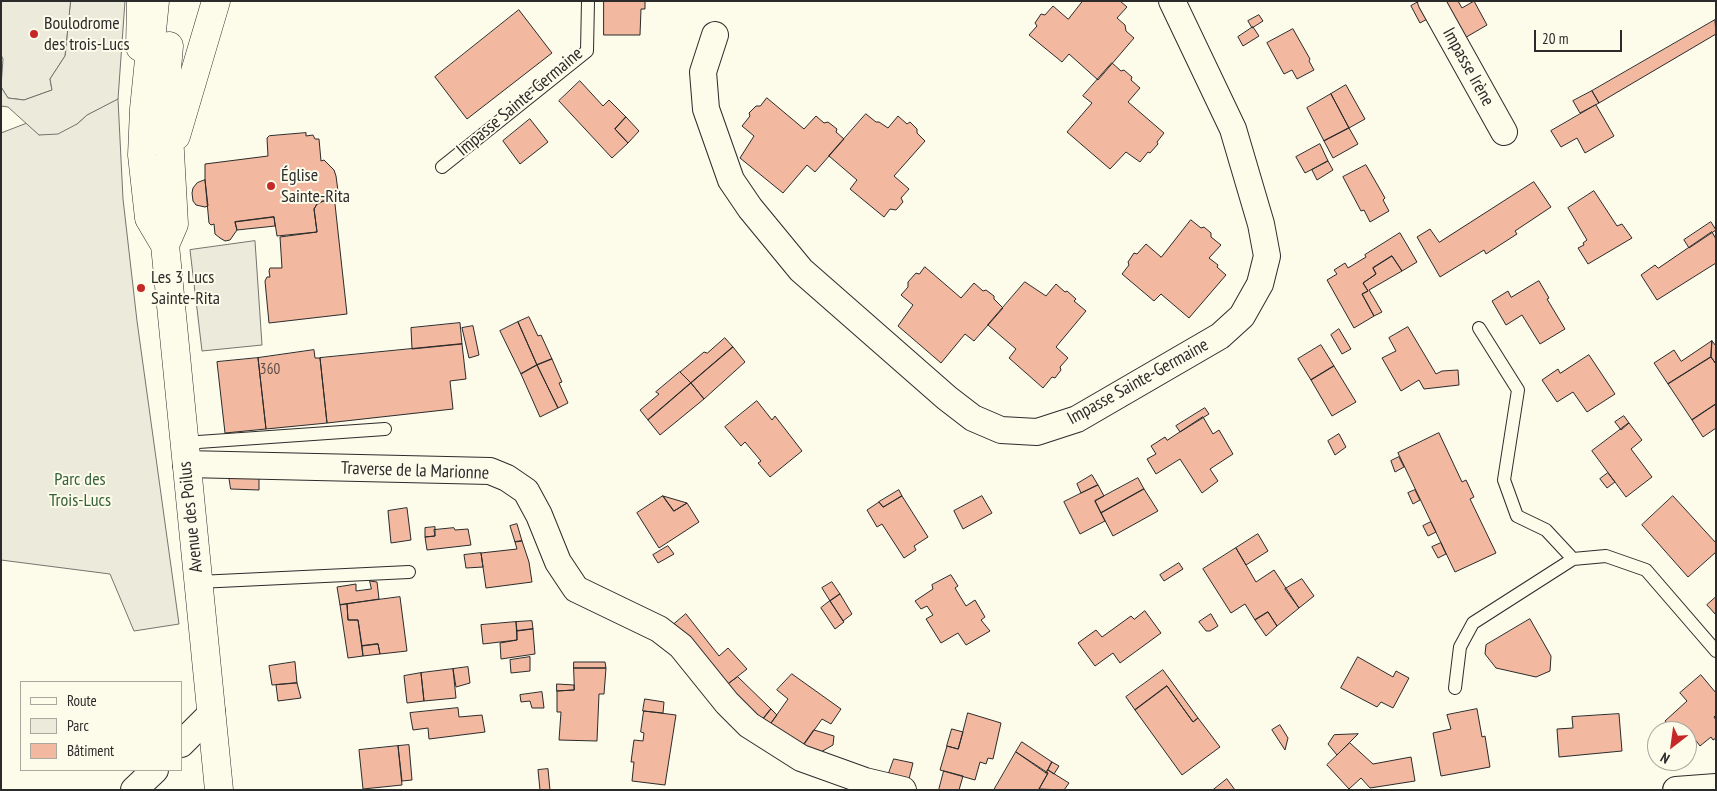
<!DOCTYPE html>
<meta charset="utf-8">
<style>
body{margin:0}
#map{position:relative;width:1717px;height:791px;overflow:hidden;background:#fdfbea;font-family:"PT Sans Narrow",sans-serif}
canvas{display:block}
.frame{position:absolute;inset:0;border:2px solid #2b2b2b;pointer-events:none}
.legend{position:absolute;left:20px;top:681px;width:162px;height:90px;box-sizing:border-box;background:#fdfbea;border:1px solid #a9a89e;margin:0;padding:6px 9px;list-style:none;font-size:15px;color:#2b2b2b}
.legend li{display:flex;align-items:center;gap:10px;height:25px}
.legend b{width:25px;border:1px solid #a9a89e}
.north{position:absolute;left:1647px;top:721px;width:50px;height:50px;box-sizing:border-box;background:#fdfbea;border:1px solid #a9a89e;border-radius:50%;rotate:210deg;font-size:14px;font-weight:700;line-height:20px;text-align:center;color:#2b2b2b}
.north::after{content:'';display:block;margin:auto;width:18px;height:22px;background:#c62828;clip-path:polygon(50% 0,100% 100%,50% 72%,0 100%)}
.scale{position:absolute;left:1534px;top:30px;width:88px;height:22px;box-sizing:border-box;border:2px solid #2b2b2b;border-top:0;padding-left:6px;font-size:15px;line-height:18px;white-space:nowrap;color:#2b2b2b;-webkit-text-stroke:4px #fdfbea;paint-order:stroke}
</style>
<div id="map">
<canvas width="1717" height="791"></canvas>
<div class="frame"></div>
<ul class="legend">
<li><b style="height:6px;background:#fdfbea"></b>Route</li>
<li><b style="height:14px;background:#ecebdb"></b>Parc</li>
<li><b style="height:14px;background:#f2b8a0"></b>Bâtiment</li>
</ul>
<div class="north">N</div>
<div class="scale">20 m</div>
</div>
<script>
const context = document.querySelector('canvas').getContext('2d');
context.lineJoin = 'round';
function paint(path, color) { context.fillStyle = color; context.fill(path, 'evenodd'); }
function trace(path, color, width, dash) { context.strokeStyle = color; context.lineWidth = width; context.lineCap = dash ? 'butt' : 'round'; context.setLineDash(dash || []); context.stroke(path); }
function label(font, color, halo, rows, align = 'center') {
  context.font = font + ' "PT Sans Narrow",sans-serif'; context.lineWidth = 4; context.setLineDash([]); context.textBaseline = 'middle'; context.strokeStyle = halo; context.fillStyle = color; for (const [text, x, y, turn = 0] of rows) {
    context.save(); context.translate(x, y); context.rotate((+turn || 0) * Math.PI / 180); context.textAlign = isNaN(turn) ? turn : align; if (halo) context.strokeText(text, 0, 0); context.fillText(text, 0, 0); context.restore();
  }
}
const green = new Path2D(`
 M1 1H71L65 56 50 79 52 90 24 100 8 98 1 87 3 59 1 55Z
 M118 99 123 199 137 321 179 624 134 631 110 574 1 560V133L27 123 39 135 77 124 87 115Z`);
paint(green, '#ecebdb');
trace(green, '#74746e', 1);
const parking = new Path2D(`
 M71 1H125L118 99 87 115 77 124 58 134 39 135 8 107 1 106V87L8 98 24 100 52 90 50 79 65 56Z
 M255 241 262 345 202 351 190 250Z`);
paint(parking, '#eceadb');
trace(parking, '#74746e', 1);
const building = new Path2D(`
 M604 1H645V9H641L640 35H604Z
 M1083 1H1120L1127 7 1117 18 1125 25 1126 31 1134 38 1098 80 1069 54 1062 62 1029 35 1037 26 1035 23 1041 14 1045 15 1053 6 1068 19Z
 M1420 1 1429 18 1420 23 1411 6Z
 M1442 1H1458L1462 8 1474 1 1487 25 1463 39Z
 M519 10 552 53 467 119 435 77Z
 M1259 15 1263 21 1252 28 1248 21Z
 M1715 20 1716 34 1599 103 1592 91Z
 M1253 27 1259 36 1243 46 1238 37Z
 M1293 29 1310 59 1309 61 1314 70 1297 79 1292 70 1284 74 1267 43Z
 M1112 63 1121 71 1124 70 1132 77 1131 80 1140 88 1128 102 1164 133 1157 142 1158 144 1150 153 1148 152 1140 162 1126 152 1110 169 1067 132 1092 103 1083 96Z
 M580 81 603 106 609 100 626 117 615 129 628 143 612 158 559 101Z
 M1346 85 1365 119 1349 128 1331 94Z
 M1592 91 1599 103 1580 113 1573 101Z
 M1331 94 1349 128 1324 141 1307 108Z
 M767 98 804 129 816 116 824 123 828 122 837 129 836 132 844 139 815 172 807 165 783 193 740 158 754 136 742 126 750 116 749 113 756 106H760Z
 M1596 105 1614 136 1585 153 1577 138 1561 147 1551 131Z
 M866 114 876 122H879L888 128 898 116 907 124 910 122 917 129V133L925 141 894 176 909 189 901 198 903 202 896 210 890 209 884 217 850 189 857 180 829 156Z
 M626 117 639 131 628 143 615 129Z
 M530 119 548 142 520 164 503 141Z
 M1349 128 1358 144 1333 158 1324 141Z
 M306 133V136L313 135 315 139H319L321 161 324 160 334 170 336 176 338 191 329 202 323 201 317 204 314 209 317 232 277 236 274 217 235 222 237 230 230 240 225 241 220 238 215 234 214 224 211 225 209 223 205 180V164L268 156 267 138 269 136Z
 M1320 144 1328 161 1305 173 1296 157Z
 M1328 161 1333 170 1317 180 1312 170Z
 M1366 165 1385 198 1383 200 1389 211 1370 222 1364 210 1361 211 1343 177Z
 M205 180 208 206 205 207 196 205 193 201 192 193 193 188 197 183Z
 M1534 182 1551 207 1515 231 1517 234 1486 254 1484 250 1440 277 1417 237 1430 229 1439 242Z
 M1594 191 1617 226 1622 224 1632 238 1588 264 1578 248 1584 245 1583 243 1587 240 1568 208Z
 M334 195 347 314 269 323 265 281 267 277H270L269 271 270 268H282L280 237 317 232 314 209 317 204 323 201 329 202Z
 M274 217 275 226 237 230 235 222Z
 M1191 220 1201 228 1204 227 1211 233V237L1221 245 1209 258 1218 265 1217 267 1226 275 1189 318 1161 294 1154 301 1122 274 1129 265 1128 262 1134 253 1137 254 1146 244 1161 257Z
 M1711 222 1716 230 1689 248 1684 240Z
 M1712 232 1716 239V263L1657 300 1641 275 1655 265 1658 268Z
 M1400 233 1417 262 1402 271 1392 256 1373 268 1376 274 1363 283 1368 291 1362 294 1374 316 1354 328 1327 280 1337 274 1334 270 1345 263 1348 268 1366 257 1365 255Z
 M1392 256 1402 271 1369 290 1382 312 1374 316 1362 294 1368 291 1363 283 1376 274 1373 268Z
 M925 267 961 298 974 283 983 291 986 290 994 296V299L1003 308 974 341 965 334 941 363 898 326 913 305 901 295 908 287V282L916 273 919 274Z
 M1539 281 1549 298 1547 299 1565 329 1540 344 1522 315 1506 325 1492 301 1508 291 1511 297Z
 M1025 282 1046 296 1056 284 1065 292 1067 291 1076 299 1074 301 1086 311 1056 347 1068 358 1060 367 1061 370 1055 378 1052 377 1043 388 1009 358 1016 349 988 325Z
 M529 317 538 336 541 335 552 359 537 365 518 322Z
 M518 322 537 365 521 374 500 331Z
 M460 323 462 344 412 349 411 328Z
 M473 326 479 355 469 358 462 328Z
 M1408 327 1436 374 1442 371 1458 370 1459 385 1424 389 1419 380 1401 391 1382 358 1396 351 1389 338Z
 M1339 329 1351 349 1342 354 1331 335Z
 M725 338 733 347 691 383 680 372 704 352 707 353Z
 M1712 341 1716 346V364L1711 357Z
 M1712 341 1711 357 1668 384 1654 363 1674 350 1681 361Z
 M462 344 466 379 450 381 453 409 327 423 320 358Z
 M1321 345 1334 366 1311 380 1298 359Z
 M733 347 745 362 704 399 691 383Z
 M314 350 315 358H320L327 423 266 429 258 358Z
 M1589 355 1615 394 1587 412 1573 392 1557 402 1542 380 1558 369 1560 373Z
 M1711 357 1716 364V404L1692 420 1668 384Z
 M258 358 266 429 225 433 217 362Z
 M552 359 562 382 559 383 568 403 558 408 537 365Z
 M537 365 558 408 540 417 521 374Z
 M1334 366 1356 402 1332 416 1311 380Z
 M680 372 691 383 648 420 640 410 659 394 656 392Z
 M691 383 704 399 660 435 648 420Z
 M757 401 772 420 775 416 802 451 770 477 758 463 761 461 745 442 741 446 725 427Z
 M1716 404V428L1703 437 1692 420Z
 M1205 408 1209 414 1180 432 1176 426Z
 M1624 416 1629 423 1621 430 1615 422Z
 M1203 417 1213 434 1219 430 1233 454 1210 469 1218 481 1202 493 1180 459 1156 474 1147 459 1156 454 1151 446 1165 437 1167 440Z
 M1629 423 1642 440 1631 449 1652 477 1626 497 1592 451Z
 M1439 433 1462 482 1466 480 1474 497 1470 499 1496 553 1455 572 1398 453Z
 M1339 434 1346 447 1335 455 1328 441Z
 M1399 457 1404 467 1395 472 1391 461Z
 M1608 473 1615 482 1607 488 1600 479Z
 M1092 475 1098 485 1081 493 1077 484Z
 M229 476 259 477V490L231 489Z
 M1138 478 1144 489 1101 513 1095 501Z
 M1098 485 1104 496 1095 501 1105 521 1080 534 1064 502Z
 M1144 489 1158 511 1113 536 1101 513Z
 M899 490 902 496 883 507 879 502Z
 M1415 490 1420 500 1413 504 1408 493Z
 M663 496 687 503 674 511Z
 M663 496 674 511 687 503 699 522 659 548 637 513Z
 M902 496 928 537 914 546 916 550 904 558 882 524 877 527 867 510 879 502 883 507Z
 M982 496 992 513 963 529 954 511Z
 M1673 496 1716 543V552L1688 577 1642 525Z
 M407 508 411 540 391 543 388 511Z
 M1431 522 1436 532 1428 536 1423 526Z
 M517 524 522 541 515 542 510 526Z
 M435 527V536L425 537V528Z
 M454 528 455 530 468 529 471 545 427 550 425 537 435 536 434 530Z
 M1258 534 1268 551 1246 565 1236 548Z
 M522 541 529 562 532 582 486 588 481 553 517 549 515 542Z
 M1441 543 1446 554 1438 558 1432 547Z
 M668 546 674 554 658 563 653 555Z
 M1236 548 1256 582 1274 570 1299 608 1277 626 1268 612 1255 620 1245 604 1231 613 1203 569Z
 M481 553 483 567 466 568 464 555Z
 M1179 563 1183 569 1164 581 1160 575Z
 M951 575 958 586 955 588 966 606 975 600 985 617 981 620 990 631 966 645 958 633 941 643 926 619 933 615 927 606 921 609 915 601 933 589 932 585Z
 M1302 579 1314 596 1299 608 1285 589Z
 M370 581 377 582 379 599 340 605 337 587 356 584V591L371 589Z
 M832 582 840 594 830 601 822 588Z
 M840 594 852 614 843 621 830 601Z
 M400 597 407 651 380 654 378 644 362 646 358 620H348L347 604Z
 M1716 597V615L1707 605Z
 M830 601 844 622 835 629 821 608Z
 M347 604 348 620H358L363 656 348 658 340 605Z
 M1145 611 1161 633 1120 663 1113 653 1095 666 1078 643 1096 630 1102 637 1131 616 1134 619Z
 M1268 612 1277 626 1266 636 1255 620Z
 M686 614 719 656 728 648 747 669 724 687 673 625Z
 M1211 614 1218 626 1210 631H1206L1199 622Z
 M1530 619 1551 656 1550 671 1536 677 1496 668 1485 654 1486 645Z
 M532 621 533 629 517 631 516 622Z
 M516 622 517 640 483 644 481 625Z
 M533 629 535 654 501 659 500 643 517 640V631Z
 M378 644 380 654 363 656 362 646Z
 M530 657V671L511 673 510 660Z
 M1358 657 1393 677 1396 671 1409 678 1393 708 1381 702 1377 707 1341 688Z
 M295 662 297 683 272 685 269 666Z
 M574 662H605L606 668H574Z
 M468 667 470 683 456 687 453 669Z
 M574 668H606L604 694H599L597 741 559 740 561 712H557V691L574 690Z
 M453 669 456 698 424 701 421 673Z
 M1163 670 1198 718 1193 722 1167 686 1135 710 1126 697Z
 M421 673 424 701 407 703 404 676Z
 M792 674 841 709 831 724 822 719 800 750 766 730 788 699 777 690Z
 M1701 675 1716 693V715L1714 717 1716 720V738L1713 740 1711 737 1700 746 1694 738 1687 744V731H1673L1665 721 1687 701 1680 693Z
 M738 677 771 709 759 724 724 687Z
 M297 683 301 698 278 701 276 685Z
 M557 684 574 685V690L557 691Z
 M1167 686 1193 722 1198 718 1220 747 1182 775 1135 710Z
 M542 692 544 708H532L530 701 521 702 520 695Z
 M645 699 664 702 663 713 643 711Z
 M458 708 459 717 482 715 485 732 429 739 428 728 413 730 410 713Z
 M771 709 777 715 766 730 759 724Z
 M1477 709 1482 737 1485 736 1490 767 1441 776 1433 733 1451 729 1447 715Z
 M644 711 676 715 665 785 632 781 634 762H631L634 740 643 741 644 733 641 732Z
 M968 713 1001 723 993 759 988 758 986 764 980 762 975 780 940 770 947 746 958 749Z
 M1619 714 1622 751 1559 757 1557 729 1573 728 1572 717Z
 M1280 725 1288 738 1285 750 1272 730Z
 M952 729 963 732 958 749 947 746Z
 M814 730 834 736 833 745 814 756 800 750Z
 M1358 734 1337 755 1328 744 1334 735Z
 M1022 742 1052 762 1046 773 1016 752Z
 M1350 743 1373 764 1411 757 1415 781 1370 788 1361 778 1349 789 1327 765Z
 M409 745 412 780 402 781 398 746Z
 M398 746 402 785 363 789 359 750Z
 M1016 752 1048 773 1039 789 1041 790H994Z
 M894 759 913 763 909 779 889 773Z
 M1052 762 1059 766 1054 774 1048 770Z
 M548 769 550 790H540L538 770Z
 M1048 770 1069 783 1064 790 1039 789 1048 773H1046Z
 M944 771 963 776 959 790H939Z
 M1227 779 1235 790H1213Z`);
paint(building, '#f2b8a0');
trace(building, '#2b2b2b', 1);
const service = new Path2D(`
 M442 167 587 51 588 1
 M1479 328 1518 390 1504 480 1517 516 1546 530 1573 559
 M184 443 385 429
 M198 582 409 572
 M1455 688 1460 647 1473 623 1573 559 1606 556 1646 570 1716 651`);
const minor = new Path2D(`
 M1431 1 1504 132
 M715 35 703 72 706 109 731 180 750 208 801 270 947 398 973 418 1001 430 1037 432 1077 419 1220 336 1242 316 1260 284 1267 256 1261 224 1233 129 1172 1
 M186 464 490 471 507 478 526 491 539 515 558 562 576 589 659 629 681 646 727 703 749 725 801 758 865 781 903 790
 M181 744 212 713
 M134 790 155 770
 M1676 790 1716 787`);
const secondary = new Path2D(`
 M140 47 141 1`);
const primary = new Path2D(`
 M155 1 144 109 142 155 149 218 165 245 219 790
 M176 136 216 1
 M165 245 174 224 166 80 169 46`);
trace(service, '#2b2b2b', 14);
trace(minor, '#2b2b2b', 28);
trace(secondary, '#2b2b2b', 29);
trace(primary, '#2b2b2b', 29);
trace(service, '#fdfbea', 12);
trace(minor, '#fdfbea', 26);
trace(secondary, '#fdfbea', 28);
trace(primary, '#fdfbea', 28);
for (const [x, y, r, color] of [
 [34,34,5,"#c62828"],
 [271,186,5,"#c62828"],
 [141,288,5,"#c62828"]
]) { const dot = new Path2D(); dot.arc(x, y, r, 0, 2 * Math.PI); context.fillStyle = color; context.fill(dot); trace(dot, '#fdfbea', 2); }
label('15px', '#5d4e48', null, [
 ["360",270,370]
]);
label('18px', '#2b2b2b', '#fdfbea', [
 ["Boulodrome",44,24],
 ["des trois-Lucs",44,45],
 ["Église",281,176],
 ["Sainte-Rita",281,197],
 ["Les 3 Lucs",151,278],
 ["Sainte-Rita",151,299]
], 'left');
label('18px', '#2b2b2b', '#fdfbea', [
 ["Impasse Irène",1468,67,61],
 ["Impasse Sainte-Germaine",520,102,-40],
 ["Impasse Sainte-Germaine",1138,382,-29],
 ["Traverse de la Marionne",415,471,2],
 ["Avenue des Poilus",191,517,-96]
]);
label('18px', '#34623c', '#fdfbea', [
 ["Parc des",80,480],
 ["Trois-Lucs",80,501]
]);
</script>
